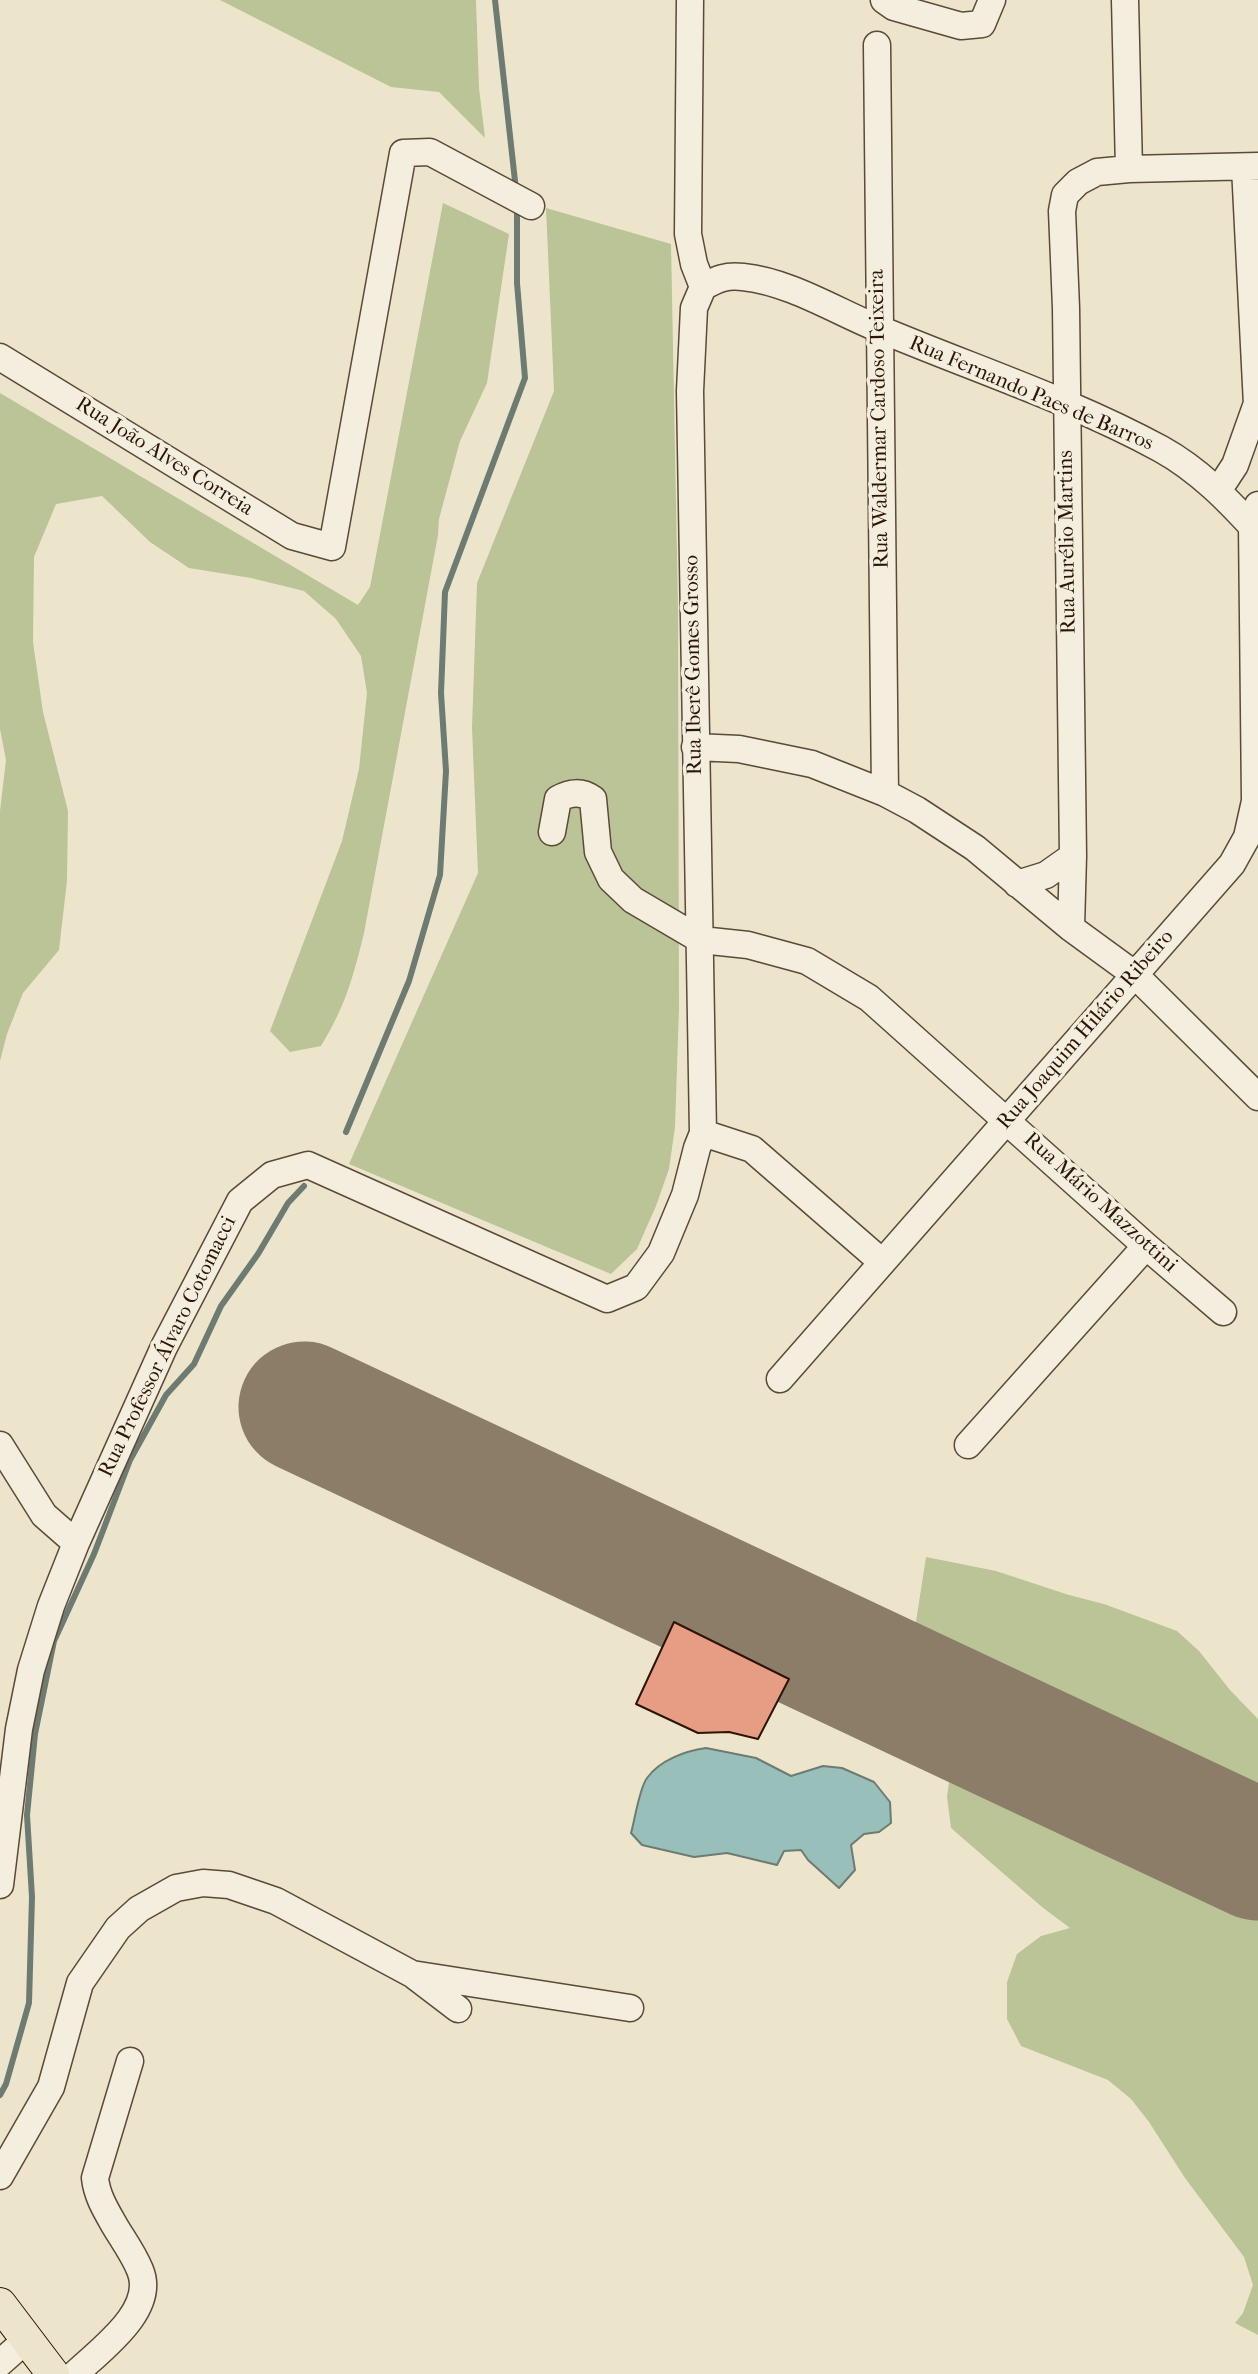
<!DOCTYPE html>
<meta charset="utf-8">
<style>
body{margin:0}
canvas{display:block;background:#ede5cb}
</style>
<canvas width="1258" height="2374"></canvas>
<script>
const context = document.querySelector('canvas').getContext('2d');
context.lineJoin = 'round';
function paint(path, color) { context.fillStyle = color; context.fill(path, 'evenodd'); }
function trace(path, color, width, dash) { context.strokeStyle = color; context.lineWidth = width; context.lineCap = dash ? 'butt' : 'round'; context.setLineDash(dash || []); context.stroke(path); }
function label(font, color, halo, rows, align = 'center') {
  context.font = font + ' "IM FELL French Canon",serif'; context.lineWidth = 7; context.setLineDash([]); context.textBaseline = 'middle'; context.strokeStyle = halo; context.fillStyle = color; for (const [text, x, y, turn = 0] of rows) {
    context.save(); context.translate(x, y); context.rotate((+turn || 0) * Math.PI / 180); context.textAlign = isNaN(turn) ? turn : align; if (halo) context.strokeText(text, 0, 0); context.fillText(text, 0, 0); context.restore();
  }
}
paint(new Path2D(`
 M220 0H476L479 88 485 138 439 92 391 87Z
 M443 203 509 234 487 383 460 441 439 519 438 535 364 933C353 978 345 1007 321 1046L290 1052 270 1031 342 841 359 769 367 693 361 656 336 619 304 591 251 578 189 568 150 542 102 496 56 504 34 557 33 642 43 712 68 811 67 881 59 950 23 993 7 1034 0 1061V811L6 760 0 729V393L358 605 370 587Z
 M546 208 671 244 678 606 679 1008 675 1127 669 1169 656 1206 637 1249 611 1274 349 1164 478 873 472 728 477 583 554 391Z
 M926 1557 996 1571 1069 1595 1104 1604 1177 1631 1199 1651 1230 1690 1258 1719V1845L1013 1737 987 1721 915 1659V1628Z
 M951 1767 982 1771 1009 1783 1036 1799 1066 1811 1120 1846 1173 1874 1204 1878 1258 1876V2335L1235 2323 1243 2313 1253 2285 1244 2257 1185 2178 1149 2122 1131 2099 1108 2080 1021 2046 1007 2019V1982L1017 1954 1041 1936 1070 1928 1042 1907 951 1828 947 1797Z`), '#bac496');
const water = new Path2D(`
 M706 1748 756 1758 791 1776 823 1766 842 1768 874 1782 890 1802 891 1823 879 1832 864 1834 851 1845 855 1870 839 1888 808 1860 801 1850 784 1851 777 1865 727 1853 694 1857 642 1845 631 1833C635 1819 639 1789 647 1778 660 1760 685 1751 706 1748Z`);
paint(water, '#99bfba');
trace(water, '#6d7b72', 2);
trace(new Path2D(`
 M495 0 516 190
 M346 1132 409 981 440 875 446 771 441 693 445 592 525 378 517 283V207
 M0 2095 6 2084 29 2003 32 1897 27 1815 35 1734 54 1641 94 1554 130 1460 166 1395 194 1364 221 1306 258 1254 288 1203 304 1186`), '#6d7b72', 6);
trace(new Path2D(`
 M304 1407 1258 1855`), '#8c7d68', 131);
const building = new Path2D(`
 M674 1622 789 1679 758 1739 729 1732 698 1733 636 1704Z`);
paint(building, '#e69d83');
trace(building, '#2c1506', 2);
const minor = new Path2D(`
 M884 0 894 7 961 26 982 24 992 0
 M1125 0 1129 169
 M877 45 885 793
 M1245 167 1258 425
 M703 287C717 279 726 275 743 277 791 282 837 312 882 330 975 369 1073 401 1161 449 1199 470 1229 501 1258 533
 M0 357 292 536 332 547 403 153 430 152 531 206
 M1218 491 1235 465 1256 406
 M695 747 739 749 812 764 885 793 917 810 975 848 1071 928 1134 974 1258 1097
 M552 832 558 799C570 792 582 791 593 799L598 852 611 879 633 900 701 940 748 945 807 961 869 998 1146 1246 1223 1312
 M1017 884 1046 875 1073 856
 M1071 928 1073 856 1066 308 1062 211 1065 195 1078 182 1097 172 1129 169 1258 166
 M703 1133 752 1149 882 1262
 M780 1379 1232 864 1247 837 1255 801 1252 526 1258 505
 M0 1445 44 1515 76 1543
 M968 1445 1146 1246
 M0 1885 19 1729 31 1670 51 1606 76 1543 164 1347 240 1201 272 1175 308 1165 607 1299 636 1287 661 1253 685 1195 697 1148 703 1133 690 391 694 308 703 287 694 264 688 234 690 0
 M416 1977 458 2009
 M0 2176 51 2087 80 1983 118 1928 139 1909 176 1888 203 1883 229 1885 276 1901 412 1974 630 2008
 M0 2363 26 2340
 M75 2374C100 2350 157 2310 140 2270 134 2255 124 2241 116 2228 107 2212 97 2197 95 2178L130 2061`);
const major = new Path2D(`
 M0 2304 53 2374`);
trace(minor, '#5c4937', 29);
trace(major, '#2c1506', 34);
trace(minor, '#f3eedd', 26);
trace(major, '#ede5cb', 32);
label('21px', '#2c1506', '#f3eedd', [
 ["Rua Fernando Paes de Barros",1031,394,23],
 ["Rua Waldermar Cardoso Teixeira",880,419,-91],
 ["Rua João Alves Correia",164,457,32],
 ["Rua Aurélio Martins",1068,542,-91],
 ["Rua Iberê Gomes Grosso",694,665,-91],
 ["Rua Joaquim Hilário Ribeiro",1086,1030,-49],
 ["Rua Mário Mazzottini",1100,1203,42],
 ["Rua Professor Álvaro Cotomacci",168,1347,-64]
]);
</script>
